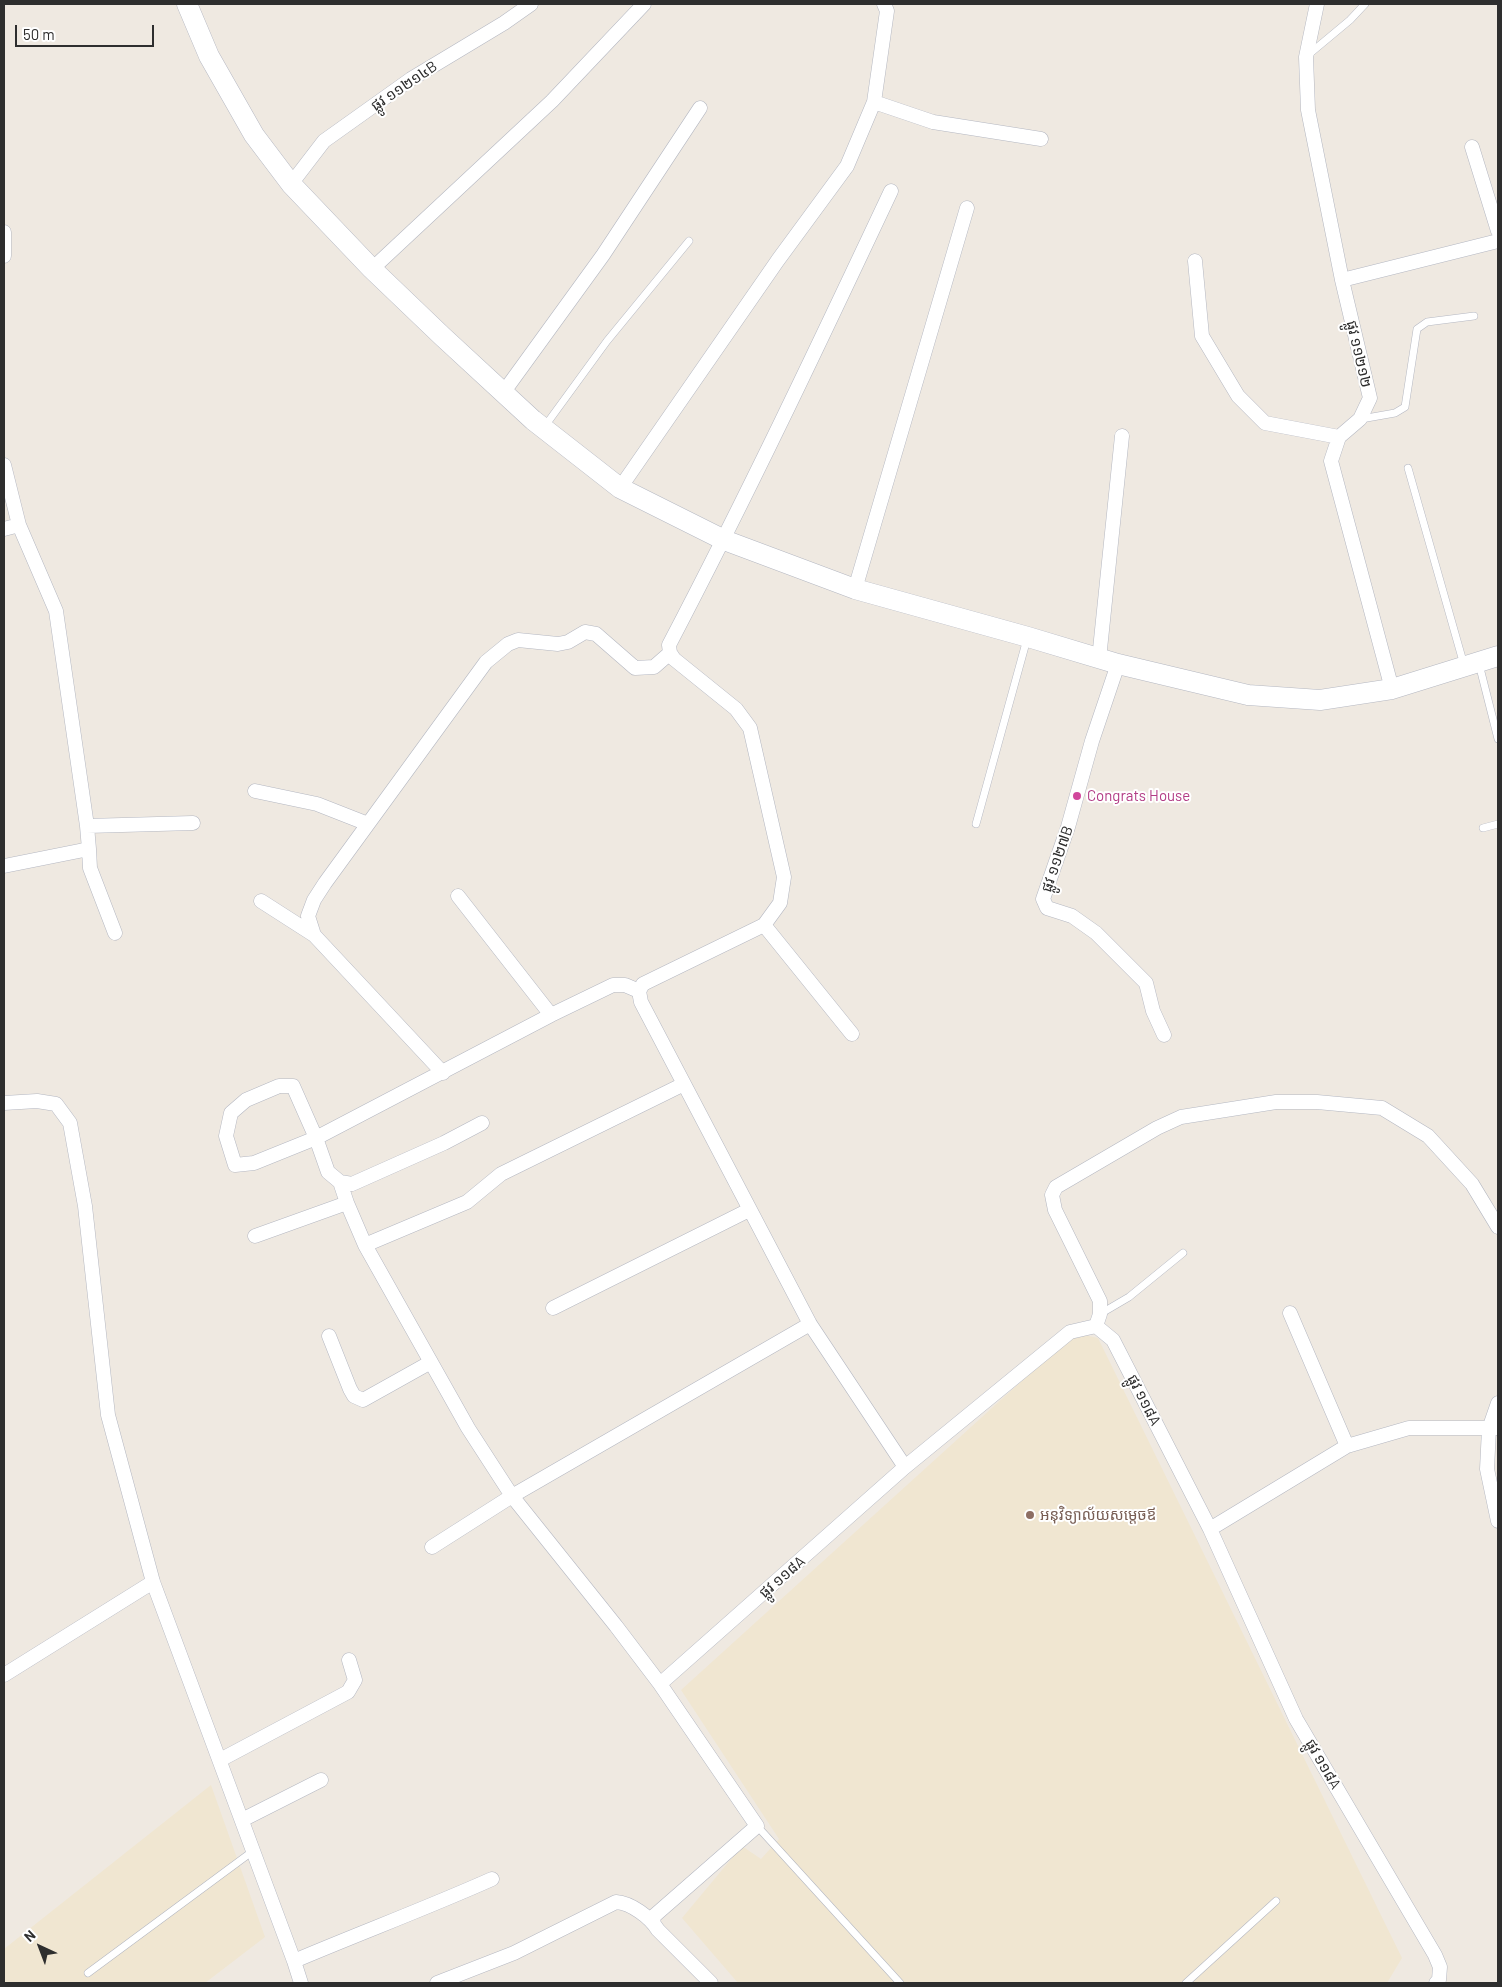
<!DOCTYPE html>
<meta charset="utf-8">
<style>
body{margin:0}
#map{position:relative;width:1502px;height:1987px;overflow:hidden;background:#efe9e1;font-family:Barlow,sans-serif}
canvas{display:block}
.frame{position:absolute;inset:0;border:5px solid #2e2e2e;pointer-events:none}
.north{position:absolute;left:15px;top:1922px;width:50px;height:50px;-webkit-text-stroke:4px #fff;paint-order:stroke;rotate:317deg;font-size:14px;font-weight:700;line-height:20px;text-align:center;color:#2e2e2e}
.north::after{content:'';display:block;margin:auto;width:18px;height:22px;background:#2e2e2e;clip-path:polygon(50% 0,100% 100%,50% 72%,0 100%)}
.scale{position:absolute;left:15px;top:25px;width:139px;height:22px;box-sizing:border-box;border:2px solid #2e2e2e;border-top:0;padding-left:6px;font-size:15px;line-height:18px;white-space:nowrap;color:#2e2e2e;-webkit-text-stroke:4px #fff;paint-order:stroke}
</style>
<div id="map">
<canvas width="1502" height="1987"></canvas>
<div class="frame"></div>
<div class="north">N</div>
<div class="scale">50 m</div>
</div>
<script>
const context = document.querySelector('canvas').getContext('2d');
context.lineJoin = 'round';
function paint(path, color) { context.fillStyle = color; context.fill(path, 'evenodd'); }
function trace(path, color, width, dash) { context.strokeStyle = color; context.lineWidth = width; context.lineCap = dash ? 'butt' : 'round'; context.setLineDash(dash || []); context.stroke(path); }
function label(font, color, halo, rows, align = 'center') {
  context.font = font + ' Barlow,"Noto Sans Khmer",sans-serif'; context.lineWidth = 4; context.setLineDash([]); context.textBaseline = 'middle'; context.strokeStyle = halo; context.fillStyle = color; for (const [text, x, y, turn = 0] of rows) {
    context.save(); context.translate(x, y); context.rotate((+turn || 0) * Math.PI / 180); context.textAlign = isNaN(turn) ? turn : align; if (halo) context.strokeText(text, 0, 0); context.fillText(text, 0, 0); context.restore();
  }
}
paint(new Path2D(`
 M1084 1335 1098 1338 1402 1958 1387 1983H738L682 1918 742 1846 761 1859 779 1839 681 1690 1068 1339Z
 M211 1785 265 1937 205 1983H4V1949Z`), '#f0e6d1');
const service = new Path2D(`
 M1308 55 1350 20 1365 4
 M1361 419 1395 413 1405 407 1417 329 1427 322 1474 316
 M545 426 607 341 689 241
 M1408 468 1464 665
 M1479 664 1498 739
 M976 824 1027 639
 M1483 828 1498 824
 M1100 1314 1129 1297 1183 1253
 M757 1826 900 1983
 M88 1973 253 1851
 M1186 1983 1276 1901`);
const minor = new Path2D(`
 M1317 4 1306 57 1308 110 1342 280 1370 398 1360 419 1339 437 1331 461 1392 689
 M874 102 933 122 1041 139
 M1472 147 1498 231
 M291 184 324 141 411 79 504 23 531 4
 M891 191C819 344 747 496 669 645L670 653 674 659 736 709 750 728 784 877 780 903 764 925 643 984 639 991 641 1002 810 1324 905 1467
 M4 232V256
 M1195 261 1202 336 1238 396 1265 423 1339 437
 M372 269 552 101 644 4
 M1342 280 1498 241
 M503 393 603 255 700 108
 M4 465 19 525 56 611 87 826 89 849 4 866
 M620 488 778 260 847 166 874 102 887 11 884 4
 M4 529 19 525
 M855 589 967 208
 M1099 659 1122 436
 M1118 664 1092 741 1068 827 1043 899 1047 908 1072 916 1096 933 1146 983 1153 1011 1164 1035
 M255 791 317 804 368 824
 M87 826 193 823
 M89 849 90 868 115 933
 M458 896 551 1015
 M261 901 314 935 443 1073
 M764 925 852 1034
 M314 935 308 916 314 900 325 883 486 662 508 644 518 640 558 644 568 642 585 632 596 634 635 668 654 667 670 653
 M4 1103 37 1101 56 1104 70 1123 85 1206 108 1415 153 1582 294 1961 301 1983
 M482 1123 444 1143 352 1184 340 1182 328 1172 316 1138 293 1086H279L246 1100 231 1113 226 1136 235 1165 254 1163 316 1138 551 1015 613 985H625L639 991
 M340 1182 347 1203 365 1245 468 1428 512 1496 616 1626 660 1684 757 1826 654 1916 653 1923
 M255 1236 347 1203
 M365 1245 467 1202 501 1174 684 1084
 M553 1308 749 1210
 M1290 1313 1347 1446
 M1096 1326 1100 1314V1301L1055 1210 1052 1195 1056 1187 1157 1128 1181 1117 1276 1102H1317L1382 1108 1428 1136 1472 1184 1498 1227
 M329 1336 350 1389 354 1396 363 1400 431 1362
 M1498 1403 1489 1429 1487 1469 1498 1521
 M1210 1529 1347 1446 1409 1428H1498
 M432 1547 512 1496 810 1324
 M4 1675 153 1582
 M660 1684 905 1467 1070 1332 1096 1326 1113 1340 1210 1529 1296 1719 1435 1955 1440 1967 1439 1980 1436 1983
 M220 1760 348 1692 355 1680 349 1660
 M242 1820 321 1780
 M294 1961C360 1933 427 1908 492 1879
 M437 1983 514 1953 616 1902C631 1903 650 1917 658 1930L711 1983`);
const secondary = new Path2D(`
 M187 4 209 56 254 135 291 184 372 269 442 336 533 420 620 488 724 540 855 589 1028 637 1118 664 1248 695 1320 700 1392 689 1498 656`);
trace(service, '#b4b7c1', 8);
trace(minor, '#b4b7c1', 15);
trace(secondary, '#b4b7c1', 21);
trace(service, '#fff', 7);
trace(minor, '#fff', 14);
trace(secondary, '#fff', 20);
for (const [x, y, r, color] of [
 [1077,796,5,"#d1479c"],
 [1030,1515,5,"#8d6e63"]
]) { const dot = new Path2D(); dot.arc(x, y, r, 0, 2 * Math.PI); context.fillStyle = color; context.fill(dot); trace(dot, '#fff', 2); }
label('15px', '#2e2e2e', '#fff', [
 ["ផ្លូវ ១១២១៤B",404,86,-34],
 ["ផ្លូវ ១១២១២",1359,354,77],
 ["ផ្លូវ ១១២៧B",1057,859,-71],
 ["ផ្លូវ ១១៨A",1144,1400,63],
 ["ផ្លូវ ១១៨A",782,1577,-41],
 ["ផ្លូវ ១១៨A",1323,1764,60]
]);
label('15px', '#b23c85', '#fff', [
 ["Congrats House",1087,796]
], 'left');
label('15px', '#785e54', '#fff', [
 ["អនុវិទ្យាល័យសម្តេចឪ",1040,1515]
], 'left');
</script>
